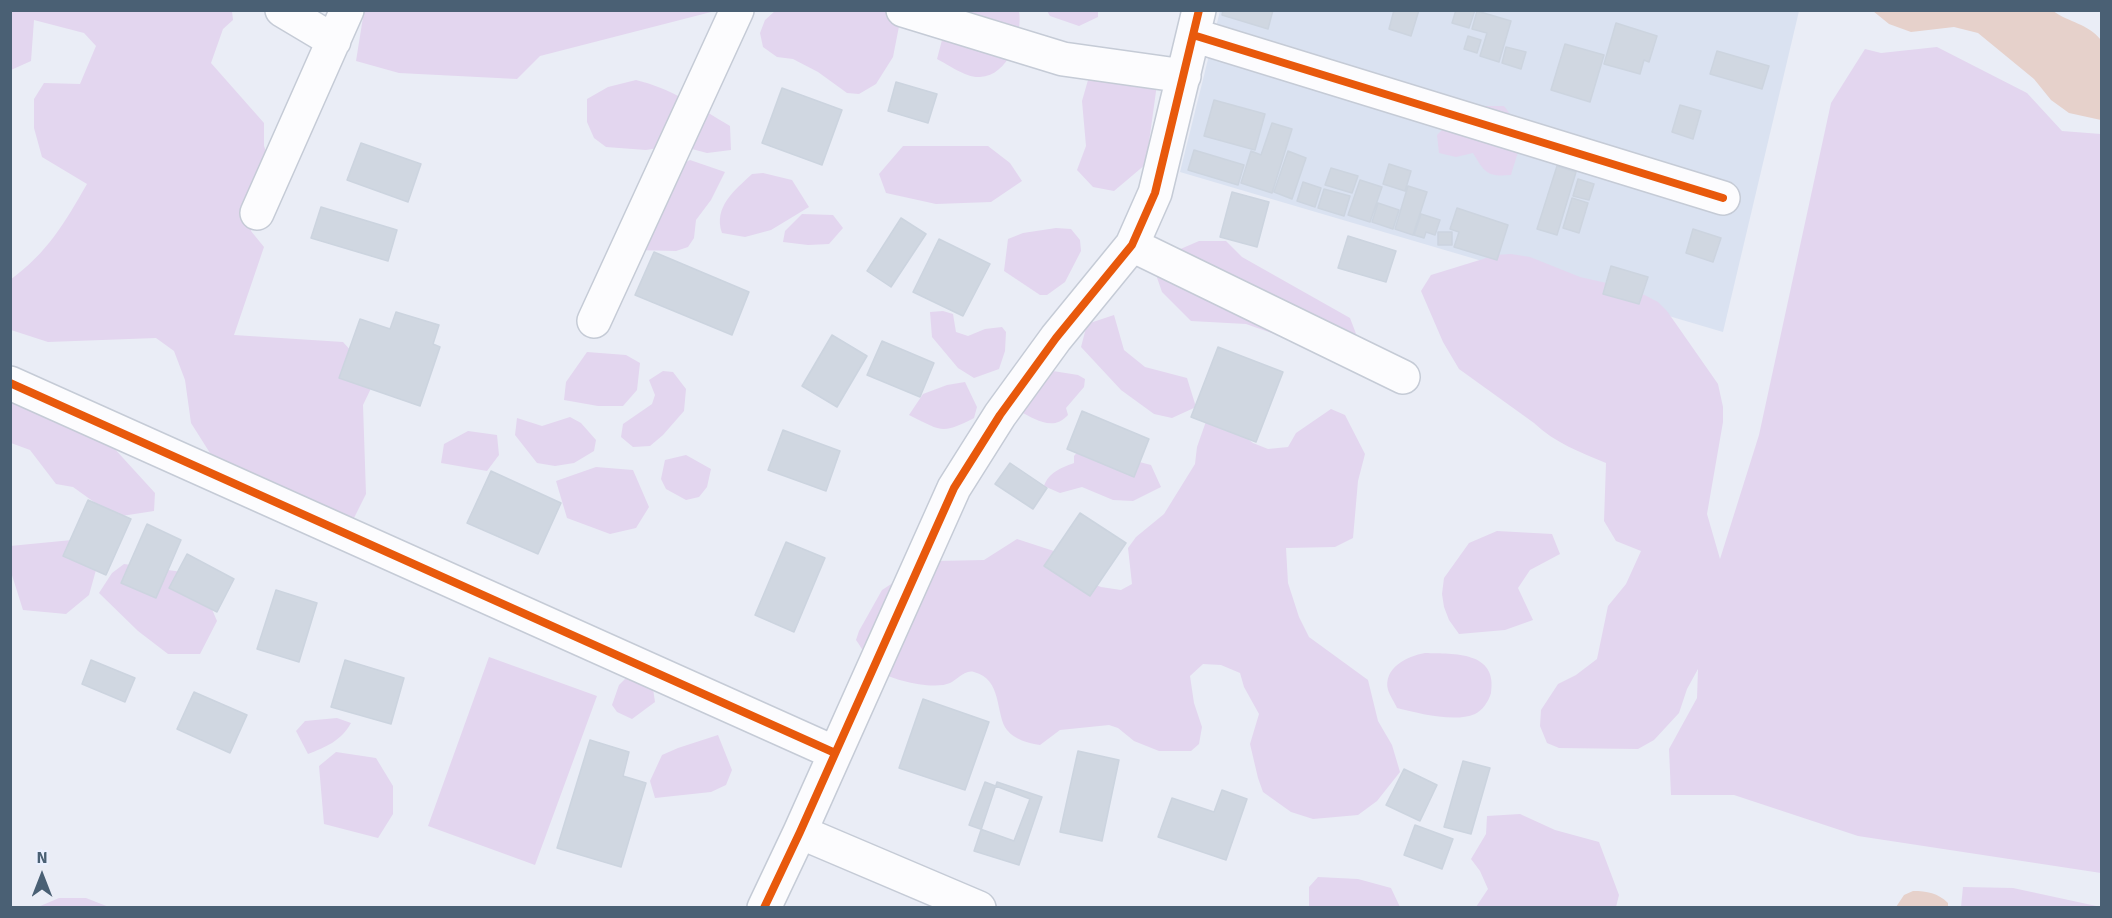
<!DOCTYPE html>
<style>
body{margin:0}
#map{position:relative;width:2112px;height:918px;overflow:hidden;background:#eaedf6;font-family:Signika,sans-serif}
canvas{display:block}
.frame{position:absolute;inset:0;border:12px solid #4a6074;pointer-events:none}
.north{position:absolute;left:12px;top:846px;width:60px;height:60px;-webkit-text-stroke:4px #eaf0ff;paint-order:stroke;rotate:0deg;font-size:16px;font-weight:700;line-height:24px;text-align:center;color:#4a6074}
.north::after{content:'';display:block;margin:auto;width:21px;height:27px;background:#4a6074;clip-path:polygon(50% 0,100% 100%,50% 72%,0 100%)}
</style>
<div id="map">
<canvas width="2112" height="918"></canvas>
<div class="frame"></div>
<div class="north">N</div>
</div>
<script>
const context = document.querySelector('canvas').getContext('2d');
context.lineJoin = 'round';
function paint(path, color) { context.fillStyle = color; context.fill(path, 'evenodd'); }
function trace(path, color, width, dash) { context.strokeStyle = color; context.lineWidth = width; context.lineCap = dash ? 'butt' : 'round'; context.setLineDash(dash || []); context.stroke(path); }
paint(new Path2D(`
 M1220 11H1799L1723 332 1180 172Z`), '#dae2f1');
paint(new Path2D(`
 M11 11H232L233 20 223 29 211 63 264 123V146L276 178 251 231 264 247 234 335 343 342 376 378 363 405 366 494 353 520 235 477 210 453 191 423 185 380 174 351 156 338 48 342 11 330 10 280C48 252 64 224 87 184L42 157 34 128V99L44 83 80 84 96 46 84 33 34 20 31 61 11 70Z
 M364 11V10L715 11 540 56 517 79 399 73 356 61Z
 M775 11H902L893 57 876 84 859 94 847 93 818 72 793 59 777 57 763 47 760 33 765 20Z
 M947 11H1019C1023 33 1009 76 980 77 966 78 949 65 937 59L947 21Z
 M1047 11H1098V17L1079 26 1050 16Z
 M1937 47 2027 93 2062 131 2101 134V873L1858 836 1734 795H1671L1669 749 1697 698 1698 669 1687 689 1679 713 1654 740 1638 749 1559 748 1547 743 1540 726 1541 710 1558 684 1576 675 1597 659 1608 606 1626 584 1641 551 1616 541 1604 521 1606 463C1580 452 1555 443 1534 423L1459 369 1443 342 1421 291 1431 275 1496 255 1511 254 1530 257 1580 277 1633 289 1658 302 1667 311 1718 384 1723 407V422L1707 514 1720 559 1759 435 1831 103 1865 49 1881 53Z
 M1090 73 1157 84 1146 164 1114 191 1093 187 1077 170 1086 146 1082 101Z
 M636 80C670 88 700 108 730 126L731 150 707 153 677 145 646 150 606 147 594 138 587 122V99L608 87Z
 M1476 106H1504C1527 135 1521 142 1511 175 1487 177 1485 173 1473 153L1456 157 1439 153 1437 135 1457 115Z
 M903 146H988L1010 163 1022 181 991 202 936 204 886 193 879 174Z
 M690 160 725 172 711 200 696 220 694 238 688 247 676 251 634 250 669 170Z
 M763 173 792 180 809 207 771 230 745 237 722 233C713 207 735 190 752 174Z
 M802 214 833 215 843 228 829 244 808 245 783 242 785 231Z
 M1056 228 1071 229 1080 240 1081 251 1065 282 1047 295H1040L1004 271 1008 239 1023 233Z
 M1199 241H1226L1242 257 1350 318 1358 339 1317 349 1246 324 1191 321 1162 292 1154 269 1162 257Z
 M943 311 953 314 956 332 968 336 985 329 1002 327 1006 332 1005 351 999 369 974 378 958 368 932 337 930 312Z
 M1114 315 1124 350 1145 367 1187 378 1196 407 1172 418 1154 414 1121 390 1081 347 1087 324Z
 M587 352 626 355 640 363 637 390 623 406H598L564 400 566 382Z
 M663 371 673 372 686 389 684 411 663 435 650 446 633 447 621 437 623 424 652 404 655 395 649 380Z
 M1053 371 1078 375 1085 379 1084 387 1066 408 1068 415C1053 432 1035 419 1019 411L1042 374Z
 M965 382 977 407 974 418C941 435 942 431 909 415L923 394 947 385Z
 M10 395 113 447 155 493 154 511 115 517 73 487 56 484 30 450 11 443Z
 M1331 409 1345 415 1365 454 1358 481 1353 538 1335 547 1286 548 1288 583 1299 617 1309 637 1368 680 1378 721 1392 745 1400 772 1377 801 1358 815 1313 819 1291 812 1263 792 1258 778 1250 744 1259 714 1244 687 1240 673 1221 665 1203 664 1190 676 1194 703 1202 727 1199 744 1191 751H1159L1134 741 1118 728 1109 725 1060 730 1040 745C1028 743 1015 740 1007 730 995 715 1003 679 974 672 965 669 957 680 950 683 935 690 891 681 878 670 870 663 863 650 856 640L859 631 882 590 911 571 937 561 984 560 1017 539 1060 553 1074 576 1101 587 1121 590 1132 584 1128 548 1136 537 1164 514 1195 464 1197 447 1210 410 1253 443 1268 449 1288 447 1296 433Z
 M570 417 581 423 596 440 594 451 574 463 555 466 537 463 515 435 517 418 542 426Z
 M468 431 497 435 499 455 487 471 441 463 444 444Z
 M1082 447 1151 465 1161 487 1133 501 1113 500 1082 487 1060 493 1044 486C1049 472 1061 468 1074 463V456Z
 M686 455 711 469 707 487 699 497 686 500 666 489 661 479 665 460Z
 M596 467 633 470 649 507 636 528 610 534 567 518 556 481Z
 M1497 531 1552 534 1560 554 1530 570 1518 588 1533 620 1505 630 1459 634 1449 620 1444 607 1442 594 1444 578 1469 543Z
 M72 540 96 570 89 595 66 614 23 610 11 572 10 546Z
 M124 564 197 574 217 621 200 654H168L138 631 99 593 112 573Z
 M1425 653C1454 654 1498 651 1491 693 1489 701 1482 711 1475 714 1454 723 1418 713 1397 708 1395 703 1390 696 1388 690 1383 668 1407 656 1425 653Z
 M489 657 597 696 535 865 428 826Z
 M631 673 652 682 655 702 632 719 617 712 612 705 619 685Z
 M337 718 351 723C341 741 326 747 308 754L296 731 305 721Z
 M718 735 732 770 726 785 711 792 655 798 650 781 662 755 678 748Z
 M336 752 376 758 393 786V814L378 838 324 824 319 766Z
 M1520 814 1555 830 1599 842 1619 895 1616 907H1476L1488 889 1480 871 1471 859 1486 834 1487 816Z
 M1318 877 1358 879 1391 888 1400 907H1309V887Z
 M1963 887 2013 888 2101 907H1961Z
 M59 898H86L109 907H38Z`), '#e3d6ef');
paint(new Path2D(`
 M1873 11H2053C2070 23 2087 23 2101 40V120L2069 113 2051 100 2034 79 1978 33 1954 27 1911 32 1889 24Z
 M1913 891C1927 891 1938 893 1948 903V907H1896L1904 895Z`), '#e6d1cb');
const building = new Path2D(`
 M1223 10H1273L1268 29 1222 15Z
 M1394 10H1419L1411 36 1389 29Z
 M1456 10H1475L1469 28 1452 23Z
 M1477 11 1511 21 1499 62 1480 56 1487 33 1472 29Z
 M1616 23 1657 36 1649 62 1644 60 1640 74 1604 64Z
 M1468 36 1481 40 1477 53 1464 49Z
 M1565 44 1604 55 1590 102 1551 90Z
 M1506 47 1526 52 1521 69 1502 63Z
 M1717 51 1769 66 1762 89 1710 74Z
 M896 82 937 94 928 123 888 111Z
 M782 88 842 110 822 165 762 143Z
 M1214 100 1265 114 1255 150 1204 136Z
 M1680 105 1701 111 1693 139 1672 132Z
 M1272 123 1292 129 1272 193 1241 183 1251 151 1261 155Z
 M361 143 421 164 408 202 347 180Z
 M1194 150 1244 165 1238 185 1188 170Z
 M1288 151 1306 158 1292 199 1274 192Z
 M1389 164 1411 171 1405 191 1383 184Z
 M1557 166 1576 172 1557 235 1537 229Z
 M1331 168 1358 176 1352 193 1325 185Z
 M1578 179 1594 184 1589 200 1573 196Z
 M1360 180 1382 187 1370 222 1348 215Z
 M1303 182 1321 188 1315 207 1297 201Z
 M1408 186 1427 192 1413 235 1395 229Z
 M1324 189 1350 196 1344 216 1318 208Z
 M1232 192 1269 202 1257 247 1220 237Z
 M1572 198 1588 203 1579 233 1563 228Z
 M1378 203 1399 210 1393 229 1372 222Z
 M321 207 397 230 388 261 311 238Z
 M1457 208 1508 225 1497 260 1454 247 1459 232 1450 229Z
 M1421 214 1440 220 1435 235 1426 232 1424 238 1414 235Z
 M901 218 926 234 891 287 867 271Z
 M1693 229 1721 238 1713 262 1686 253Z
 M1438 232H1452V245H1438Z
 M1348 236 1396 251 1386 282 1338 268Z
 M939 239 990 264 963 316 913 292Z
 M654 252 749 292 732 335 635 295Z
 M1611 266 1648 277 1639 304 1603 294Z
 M396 312 439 325 433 344 440 347 420 406 339 378 360 319 390 329Z
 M832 335 867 356 837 407 802 386Z
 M882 341 934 363 920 397 867 375Z
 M1218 347 1283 372 1256 442 1191 417Z
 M1082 411 1149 439 1134 477 1067 449Z
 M783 430 840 451 826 491 768 470Z
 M1010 463 1047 488 1033 509 995 484Z
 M491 471 561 503 538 554 467 523Z
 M88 500 131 519 106 575 63 556Z
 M1080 513 1126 543 1090 596 1044 566Z
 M147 524 181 540 156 598 121 583Z
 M786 542 825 558 794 632 755 615Z
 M187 554 234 579 217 612 169 588Z
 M276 590 317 603 299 662 257 649Z
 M91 660 135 678 125 702 82 684Z
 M345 660 404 678 391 724 331 707Z
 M194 692 247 715 230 753 177 729Z
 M923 699 989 722 965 790 899 768Z
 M590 740 629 752 623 776 646 783 621 867 557 848Z
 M1078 751 1119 760 1102 841 1060 832Z
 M1463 761 1490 768 1471 834 1444 827Z
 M1404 769 1437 785 1420 821 1386 805Z
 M985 782 1030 799 1014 841 969 825Z
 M997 782 1042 797 1019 865 974 851Z
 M1222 790 1247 799 1226 860 1158 837 1172 798 1214 812Z
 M1415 825 1453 839 1442 869 1404 855Z`);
paint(building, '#d0d7e1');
trace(building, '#ccd4df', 1.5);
const minor = new Path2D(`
 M282 10 334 41
 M903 10 1063 59 1184 76
 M1193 35 1723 198
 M257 213 347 10
 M1132 245 1403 377
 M594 321 737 10
 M10 383 835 753
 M800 832 979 908
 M764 908 800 832 954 488 1000 415 1056 338 1132 245 1155 193 1199 10`);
trace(minor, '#c5cbd6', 36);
trace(minor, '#fcfcfe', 33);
trace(new Path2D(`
 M1193 35 1723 198
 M10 383 835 753
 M764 908 800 832 954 488 1000 415 1056 338 1132 245 1155 193 1199 10`), '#e8590c', 8);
</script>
